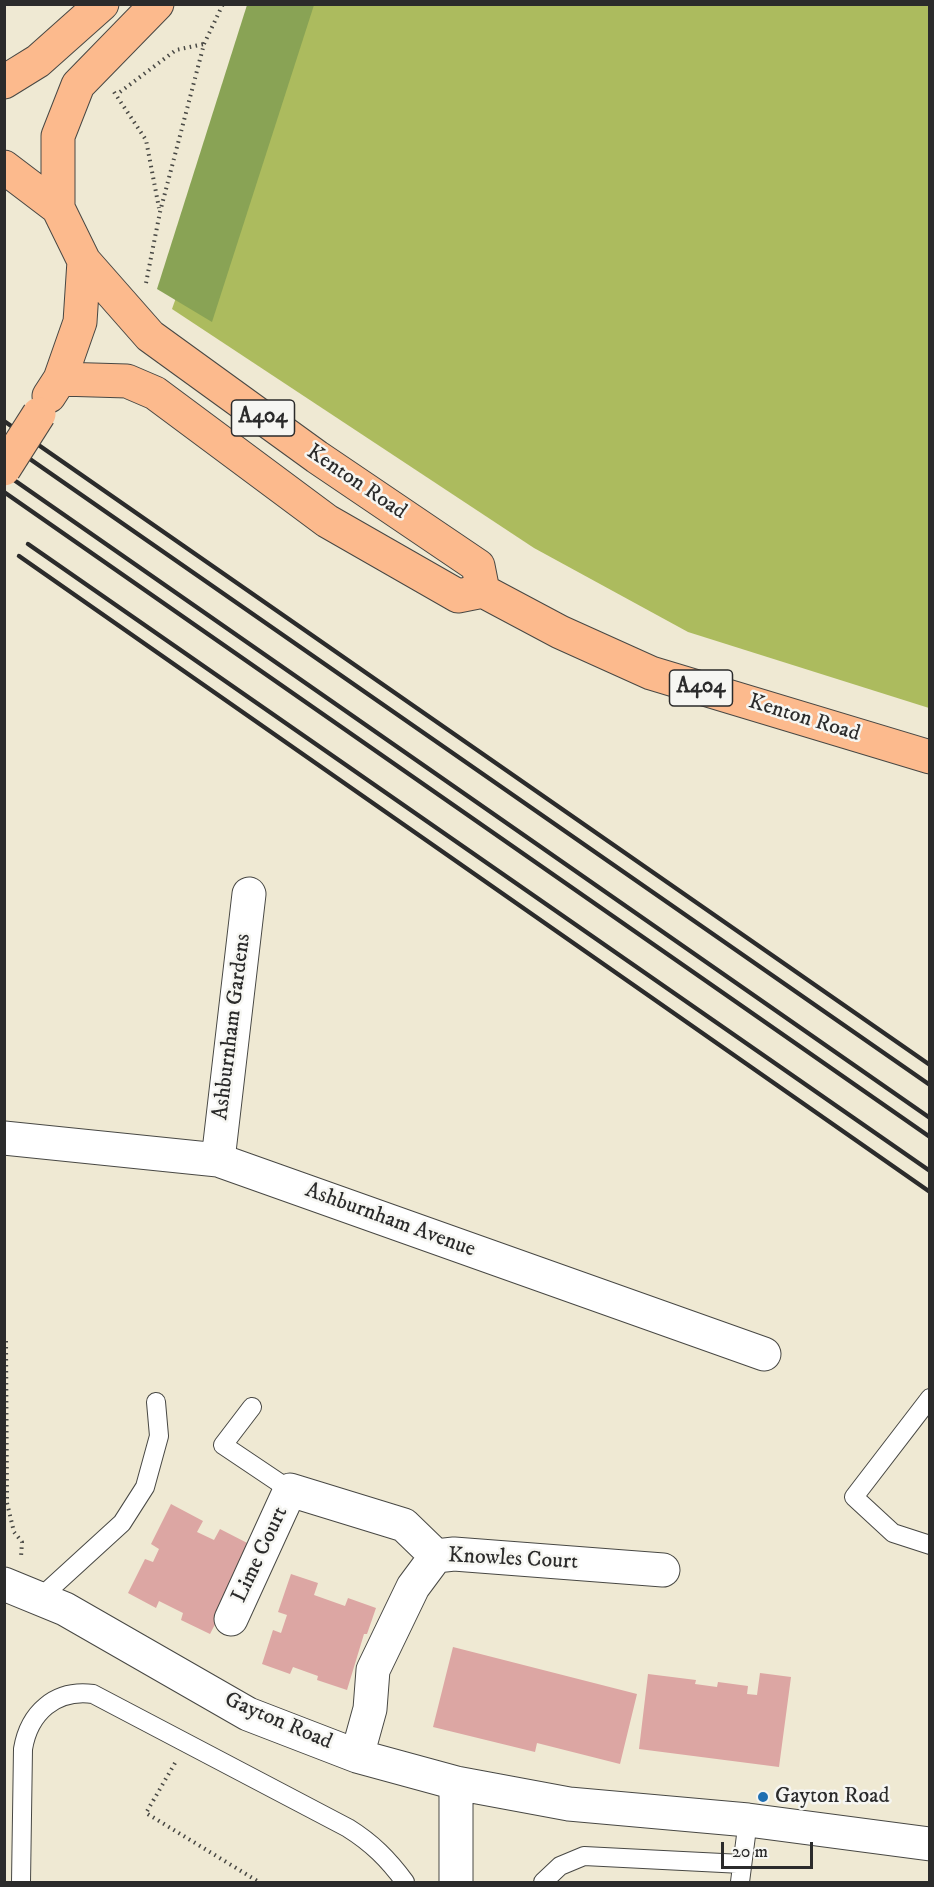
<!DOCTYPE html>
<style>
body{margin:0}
#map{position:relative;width:934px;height:1887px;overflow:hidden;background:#efe9d3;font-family:"IM FELL DW Pica",serif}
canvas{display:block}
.frame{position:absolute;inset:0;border:6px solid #2b2b2b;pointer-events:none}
.scale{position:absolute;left:721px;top:1842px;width:92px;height:27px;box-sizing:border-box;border:3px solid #2b2b2b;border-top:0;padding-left:8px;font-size:18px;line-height:21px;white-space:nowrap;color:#2b2b2b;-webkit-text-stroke:4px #f6f6f2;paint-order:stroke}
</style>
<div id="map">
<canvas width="934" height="1887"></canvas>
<div class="frame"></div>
<div class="scale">20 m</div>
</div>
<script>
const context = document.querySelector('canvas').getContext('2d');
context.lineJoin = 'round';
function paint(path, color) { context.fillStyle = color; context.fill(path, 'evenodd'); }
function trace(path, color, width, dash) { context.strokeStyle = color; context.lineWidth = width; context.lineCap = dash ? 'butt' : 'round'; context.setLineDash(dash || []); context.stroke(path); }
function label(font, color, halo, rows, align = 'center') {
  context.font = font + ' "IM FELL DW Pica",serif'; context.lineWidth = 5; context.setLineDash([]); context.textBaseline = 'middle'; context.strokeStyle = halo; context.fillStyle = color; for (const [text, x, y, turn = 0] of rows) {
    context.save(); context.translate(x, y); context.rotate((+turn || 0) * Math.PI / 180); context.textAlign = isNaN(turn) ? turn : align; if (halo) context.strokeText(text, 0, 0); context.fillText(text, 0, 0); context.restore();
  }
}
paint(new Path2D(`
 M280 5H929V708L688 632 534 548 172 309Z`), '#acbb5e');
paint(new Path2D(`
 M247 5H314L212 322 157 289Z`), '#89a355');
paint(new Path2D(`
 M171 1504 203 1521 197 1532 214 1540 220 1529 255 1547 210 1634 181 1620 183 1613 159 1601 156 1608 128 1593 145 1559 153 1562 159 1549 151 1544Z
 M291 1574 318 1583 314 1595 345 1606 348 1598 376 1608 367 1634H364L347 1690 317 1680 318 1676 293 1667 290 1674 262 1664 273 1630 281 1633 287 1615 278 1612Z
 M453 1647 637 1694 620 1764 537 1743 535 1752 433 1727Z
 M760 1673 791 1677 779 1767 639 1749 648 1674 696 1680 695 1684 717 1687 718 1682 748 1686 747 1694 757 1695Z`), '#dca6a3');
const service = new Path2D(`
 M930 1398 854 1497 893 1533 930 1545
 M252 1407 223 1445 290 1490
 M41 1597 122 1523 145 1487 159 1436 156 1402
 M21 1882 23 1749C29 1713 55 1689 93 1694L348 1828C372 1843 388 1859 405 1882
 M543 1882 560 1866 584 1856 742 1864
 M740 1882 748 1820`);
const minor = new Path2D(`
 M4 1138 218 1160 764 1354
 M218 1160 249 894
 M4 1584 65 1609 248 1714 357 1756 456 1783 569 1804 748 1820 930 1844
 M231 1619 290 1490 404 1525 436 1556
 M357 1756 370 1709 373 1670 413 1587 436 1556 454 1554 663 1570
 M456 1783V1882`);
const primary = new Path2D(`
 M4 82 38 61 102 4
 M4 167 58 208 84 261 80 322 60 379 49 396
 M58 208V136L78 85 157 4
 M84 261 150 336 317 457 478 566 483 591
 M60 379 127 381 155 393 327 521 458 596 483 591 560 632 651 673 930 757`);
trace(service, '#484844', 20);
trace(minor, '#484844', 35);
trace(primary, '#484844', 35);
trace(new Path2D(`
 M114 92 146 140 159 208
 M120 92 176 50 204 44
 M146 283 160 212 204 44 223 4
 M6 1341 7 1503 14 1532 22 1542 21 1557
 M175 1763 146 1813 259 1882`), '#484844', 4, [1.5, 4.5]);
trace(service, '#fff', 18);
trace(minor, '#fff', 33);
trace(primary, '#fcba8d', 33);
trace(new Path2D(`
 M4 421 930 1065
 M4 441 930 1085
 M4 473 930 1118
 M4 492 930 1137
 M28 544 930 1171
 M19 556 930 1192`), '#2b2b2b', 4.5);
const primaryBridge = new Path2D(`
 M4 469 39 414`);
trace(primaryBridge, '#484844', 35, []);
trace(primaryBridge, '#fcba8d', 33);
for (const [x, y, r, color] of [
 [763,1797,6,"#1f6fb2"]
]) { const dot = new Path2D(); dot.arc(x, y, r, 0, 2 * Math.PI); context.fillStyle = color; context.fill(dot); trace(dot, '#f6f6f2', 2); }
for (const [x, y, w] of [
 [263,418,63],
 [701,688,63]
]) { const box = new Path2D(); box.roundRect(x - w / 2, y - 18, w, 36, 4.5); context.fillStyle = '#f6f6f2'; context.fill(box); trace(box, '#2b2b2b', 1.5); }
label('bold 21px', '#2b2b2b', null, [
 ["A404",263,418],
 ["A404",701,688]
]);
label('22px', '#2b2b2b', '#f6f6f2', [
 ["Kenton Road",356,483,34],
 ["Kenton Road",804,719,17],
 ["Ashburnham Gardens",233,1027,-83],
 ["Ashburnham Avenue",390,1221,20],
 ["Lime Court",261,1555,-65],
 ["Knowles Court",513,1560,3],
 ["Gayton Road",278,1722,23]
]);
label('22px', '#2b2b2b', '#f6f6f2', [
 ["Gayton Road",775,1797]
], 'left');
</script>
